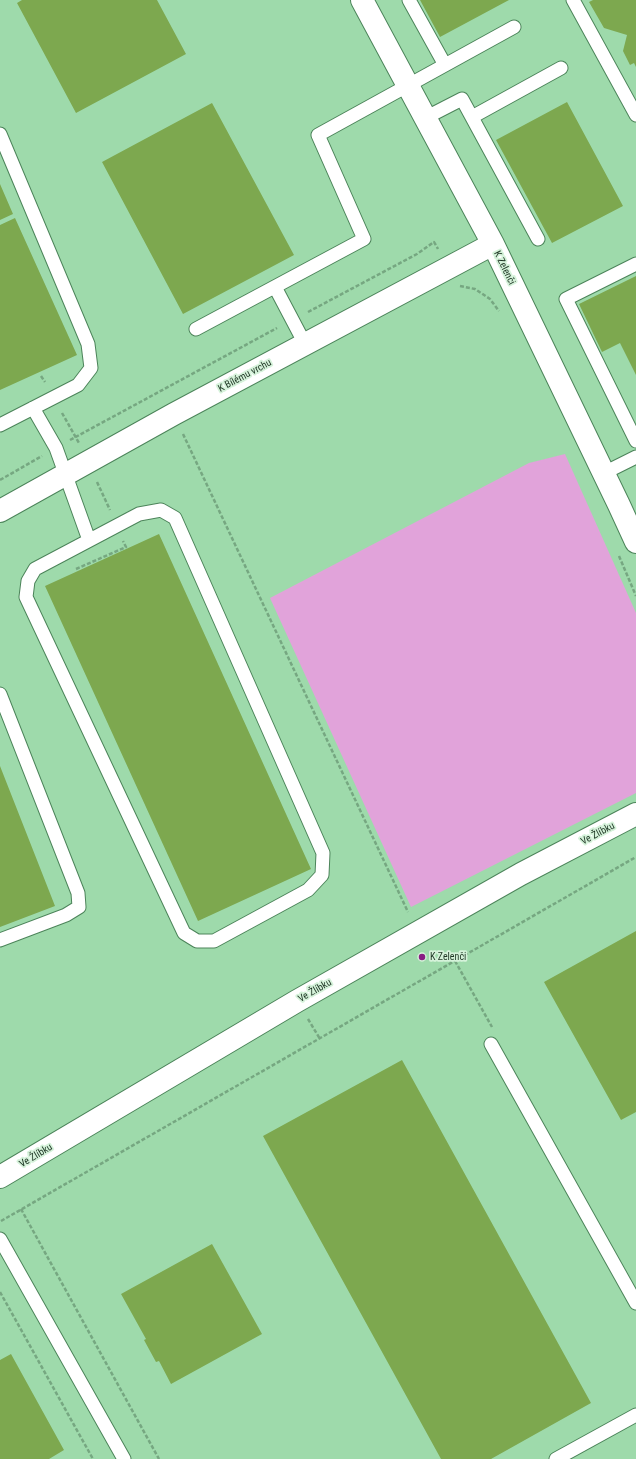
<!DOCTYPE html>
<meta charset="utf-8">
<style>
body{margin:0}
canvas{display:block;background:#9edaab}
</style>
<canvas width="636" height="1459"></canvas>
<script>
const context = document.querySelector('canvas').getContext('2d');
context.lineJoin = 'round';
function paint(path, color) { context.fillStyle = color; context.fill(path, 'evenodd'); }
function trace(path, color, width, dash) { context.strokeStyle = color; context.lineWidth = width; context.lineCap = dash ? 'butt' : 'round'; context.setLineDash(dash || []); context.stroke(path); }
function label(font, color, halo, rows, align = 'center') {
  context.font = font + ' "Roboto Condensed",sans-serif'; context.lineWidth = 3.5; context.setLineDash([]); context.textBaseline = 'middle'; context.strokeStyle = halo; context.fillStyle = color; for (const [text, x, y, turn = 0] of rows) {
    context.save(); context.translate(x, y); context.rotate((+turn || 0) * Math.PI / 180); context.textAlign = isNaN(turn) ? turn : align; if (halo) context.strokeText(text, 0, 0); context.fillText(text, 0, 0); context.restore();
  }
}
paint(new Path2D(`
 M565 454 636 613V793L411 907 270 598 529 463Z`), '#e1a3da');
paint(new Path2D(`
 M22 0H157L186 54 76 113 17 3Z
 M420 0H509L440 37Z
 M593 0H636V67L634 63 630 65 623 51 627 35 604 28 589 2Z
 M567 102 623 206 552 243 496 140Z
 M212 103 294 255 183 314 102 162Z
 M0 184 13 214 0 220Z
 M15 218 77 355 0 390V225Z
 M636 276V375L620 343 602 352 579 304Z
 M159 534 311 869 198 921 45 586Z
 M0 766 55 906 0 927Z
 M636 931V1112L621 1120 544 982Z
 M402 1060 591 1403 491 1459H441L263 1136Z
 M212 1244 262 1334 171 1384 159 1361 156 1362 144 1340 146 1339 121 1294Z
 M11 1354 64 1450 49 1459H0V1360Z`), '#7da84f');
const service = new Path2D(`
 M409 0 445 65
 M573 0 636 115
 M472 117 561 68
 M425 118 462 99 538 239
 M0 134 88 344 91 368 78 385 0 425
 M636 264 566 299 636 441
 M275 287 305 344
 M196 329 364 239 318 135 514 27
 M33 408 56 448 89 540
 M604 473 636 457
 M161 510 175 518 323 853 322 875 308 890 214 941H197L184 933 26 597 28 581 35 569 139 514Z
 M0 694 78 893 79 907 66 915 0 940
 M491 1044 636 1303
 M0 1239 124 1459
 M556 1459 636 1415`);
const minor = new Path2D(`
 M362 0 493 244 619 505 636 542
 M0 511 174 414 493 244`);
const tertiary = new Path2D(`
 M0 1177 297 1001 521 874 636 814`);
trace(service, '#4c845a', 15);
trace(minor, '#4c845a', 24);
trace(tertiary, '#4c845a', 24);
trace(new Path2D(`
 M460 286 475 289 490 299 499 311
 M308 312 417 254 434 242 438 249
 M41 376 45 382
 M62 413 79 443
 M183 434 408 912
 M70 440 277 328
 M0 480 42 456
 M97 482 110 510
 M619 556 636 596
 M76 569 126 547 123 541
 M455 961 492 1027
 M308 1019 320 1039
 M21 1209 159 1459
 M1 1221 636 857
 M0 1292 93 1459`), '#76a781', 2.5, [4, 2]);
trace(service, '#fff', 13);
trace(minor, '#fff', 22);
trace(tertiary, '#fff', 22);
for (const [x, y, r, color] of [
 [422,957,4,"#891e83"]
]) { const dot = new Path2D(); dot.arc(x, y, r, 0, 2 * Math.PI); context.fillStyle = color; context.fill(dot); trace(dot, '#d5f2da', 1.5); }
label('10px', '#1e3624', '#d5f2da', [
 ["K Zelenči",504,268,64],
 ["K Bílému vrchu",245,376,-28],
 ["Ve Žlíbku",598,834,-28],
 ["Ve Žlíbku",315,991,-30],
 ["Ve Žlíbku",36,1156,-31]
]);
label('10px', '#1e3624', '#d5f2da', [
 ["K Zelenči",430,957]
], 'left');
</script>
